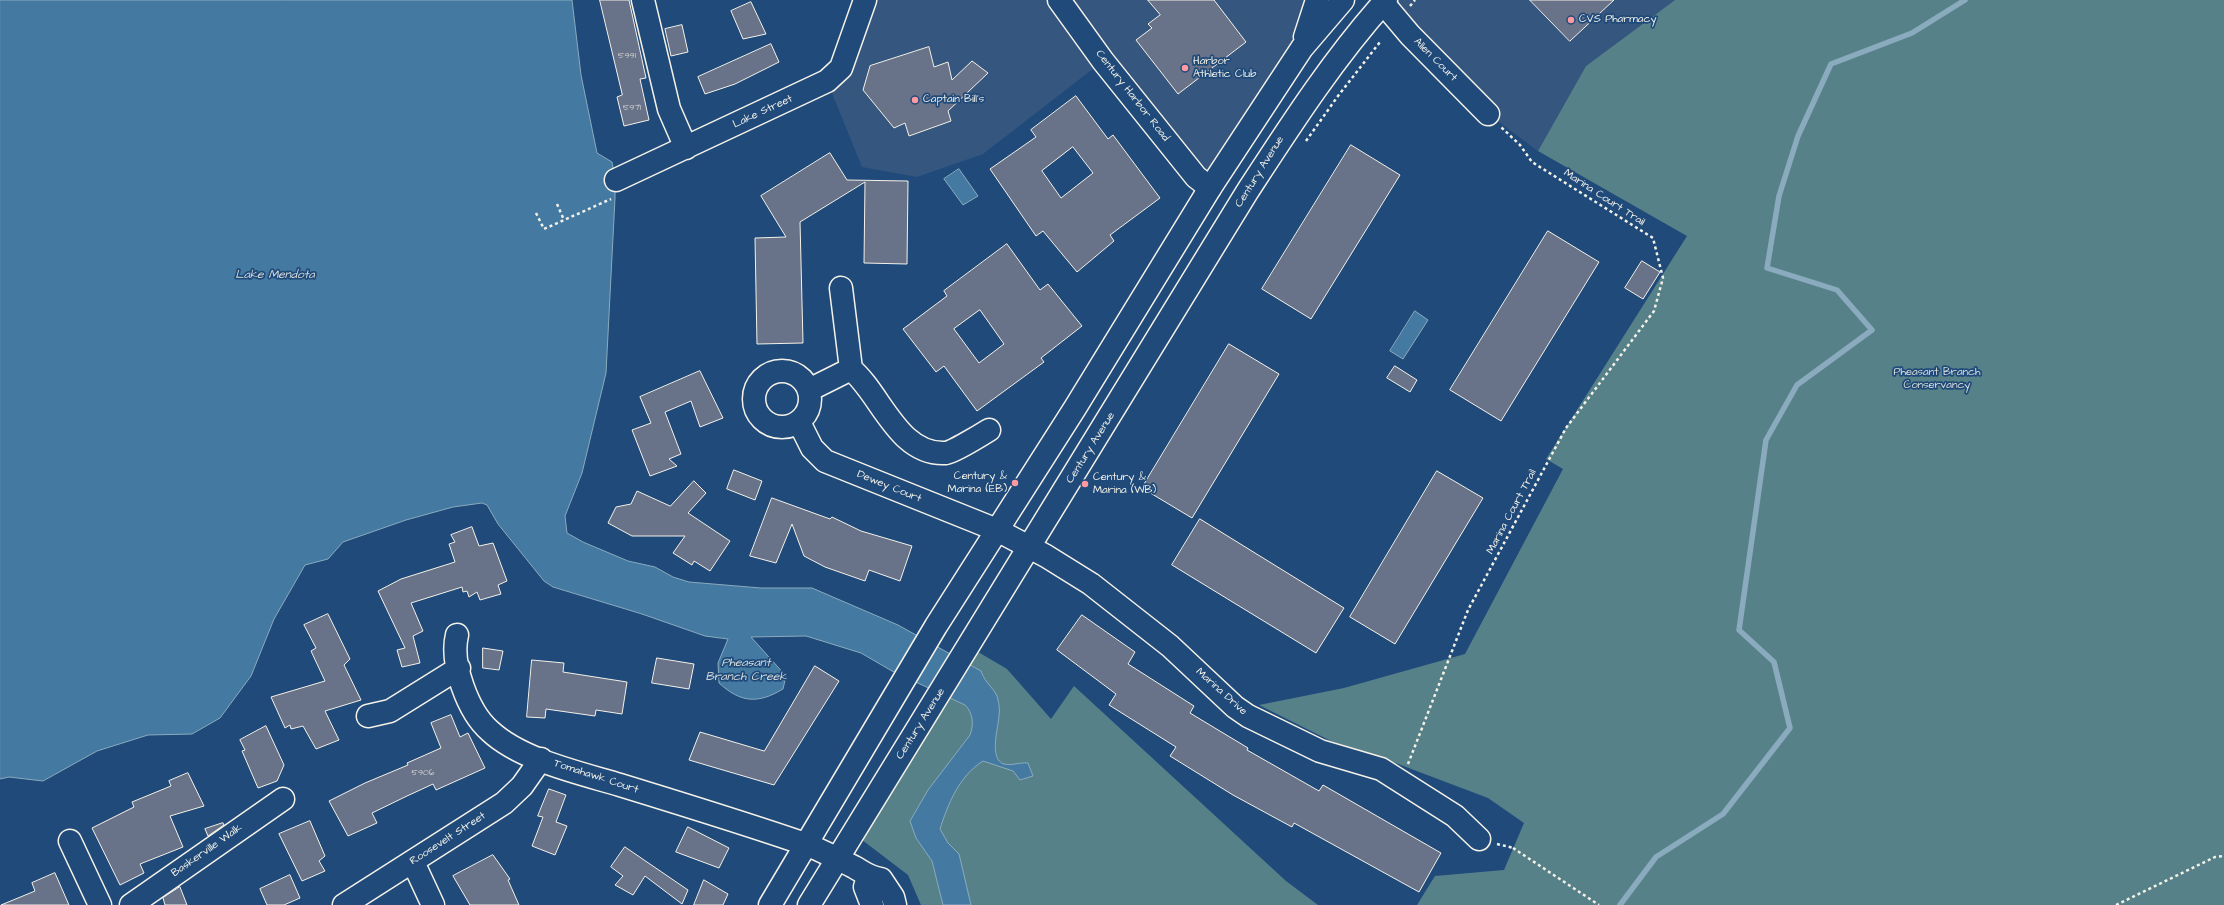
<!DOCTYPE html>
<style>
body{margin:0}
canvas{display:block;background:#1f4a7a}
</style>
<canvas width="2224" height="905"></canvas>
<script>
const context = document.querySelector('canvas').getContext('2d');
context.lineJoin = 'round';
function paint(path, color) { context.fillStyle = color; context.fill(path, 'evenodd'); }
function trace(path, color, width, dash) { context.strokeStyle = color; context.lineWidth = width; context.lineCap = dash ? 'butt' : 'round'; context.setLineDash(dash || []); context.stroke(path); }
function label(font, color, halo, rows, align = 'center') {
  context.font = font + ' "Architects Daughter",sans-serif'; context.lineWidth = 3.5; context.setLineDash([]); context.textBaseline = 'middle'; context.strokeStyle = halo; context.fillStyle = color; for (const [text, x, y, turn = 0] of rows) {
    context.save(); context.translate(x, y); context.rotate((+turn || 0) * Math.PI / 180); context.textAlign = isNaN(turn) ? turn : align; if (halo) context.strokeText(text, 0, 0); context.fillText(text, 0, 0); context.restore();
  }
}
paint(new Path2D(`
 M850 0H1317L1312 18 1210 188 1103 61 983 154 917 177 862 167 827 81 863 6Z
 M1386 0H1675L1586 66 1538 151 1488 114Z`), '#35567e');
paint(new Path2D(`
 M1675 0H2224V905H1417L1435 876 1504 870 1524 823 1488 798 1385 759 1331 741 1259 705 1344 688 1465 654 1563 469 1546 459 1687 236 1538 151 1586 66Z
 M968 646 1007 669 1051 719 1074 686 1286 881 1318 905H921L908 875 853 833Z`), '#578189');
const water = new Path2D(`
 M0 0H572L581 75 597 153 612 162 615 178V198L606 373 582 473 565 516 567 533 583 542 628 561 655 567 673 577 689 582 761 588H812L898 625 981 671C985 684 997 690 998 700 999 704 1000 710 999 715 999 726 988 759 1004 764 1013 766 1019 762 1028 763L1033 776 1020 780 1013 771 983 761C959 776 948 804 940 829L948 843 959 854 971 905H943L932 861 916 838 910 821 928 790 970 735C974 724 973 713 965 705L892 671 861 653 806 636 751 637 786 676 783 689C758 704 741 703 719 683L718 663 728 639 705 636 642 614 553 587 544 581 498 524 487 505 482 503 453 507 406 520 343 542 328 559 305 565 274 619 251 676 220 718 192 734 148 735 97 751 43 781 9 777 0 779Z
 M959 169 978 196 963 205 944 179Z
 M1415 311 1428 320 1403 359 1390 351Z`);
paint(water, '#447aa2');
trace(water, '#8aaabe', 1);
trace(new Path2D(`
 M1620 905 1656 857 1723 814 1790 728 1774 662 1739 630 1766 440 1797 385 1872 330 1837 290 1767 268 1779 196 1798 136 1831 64 1912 33 1965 0`), '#8aaabe', 5.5);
const building = new Path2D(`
 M600 0H629L646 78 640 79 649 120 624 126 617 97 622 95Z
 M1148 0H1214L1246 42 1178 94 1136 40 1152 28 1148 24 1160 15Z
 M1530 0H1614L1570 41Z
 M751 2 766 34 743 39 731 11Z
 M682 25 688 52 671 56 665 29Z
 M771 44 779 62 735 84 705 94 698 77Z
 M929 47 934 67 948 62 952 80 972 61 988 73 948 111 951 121 909 136 905 123 894 128 863 90 870 66Z
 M1076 96 1108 139 1113 135 1160 198 1110 235 1114 241 1077 272 1043 231 1036 236 990 169 1036 137 1031 130ZM1073 147 1093 173 1061 198 1042 171Z
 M1351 145 1400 175 1311 319 1262 289Z
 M830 153 847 180 908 181 907 264 864 263 865 182 800 222 803 343 757 344 755 238 786 237 761 196Z
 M1548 231 1599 262 1501 421 1450 390Z
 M1007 244 1040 290 1048 284 1082 326 1041 358 1044 362 977 411 944 366 936 372 903 329 947 296 944 291ZM980 310 1004 344 979 363 954 329Z
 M1642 261 1660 272 1643 299 1625 288Z
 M1229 344 1279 374 1192 518 1142 488Z
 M1395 366 1417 380 1410 392 1387 378Z
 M700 371 723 418 700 427 691 401 665 412 681 454 669 459 677 466 650 476 632 430 651 423 640 397Z
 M734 470 762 481 755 500 727 489Z
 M1437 471 1483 498 1395 644 1350 617Z
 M694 481 706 493 688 513 730 541 710 571 694 561 692 565 673 553 685 536H632L608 523 616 507 631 504 637 491 670 506Z
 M772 498 830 519 832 517 861 531 912 546 900 581 869 570 865 581 825 567 804 556 792 524 776 563 750 556Z
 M1200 519 1344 608 1316 653 1172 565Z
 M472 527 479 546 493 543 507 581 498 585 501 594 480 600 477 592 469 597 467 591 463 592 462 587 411 603 423 631 413 636 420 663 402 667 397 650 405 648 378 591 401 579 455 562 449 544 455 542 451 535Z
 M328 614 350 659 344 665 361 700 325 711 339 740 316 749 303 726 291 729 290 725 285 728 271 697 325 681 311 651 316 648 304 625Z
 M1082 615 1135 652 1128 664 1194 706 1190 713 1248 748 1247 750 1319 791 1323 785 1441 853 1419 892 1294 823 1292 827 1233 795 1170 756 1176 747 1109 705 1116 694 1057 650Z
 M483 648 503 651 499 670 483 668Z
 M657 658 694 664 689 689 652 683Z
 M532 660 564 663 563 672 627 682 622 714 596 710 595 716 546 709 545 718 527 717Z
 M815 666 839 681 774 785 689 760 700 732 764 751Z
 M451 715 460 737 468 733 485 768 436 790 433 784 407 796 372 813 377 823 348 836 329 801 365 783 408 765 407 763 441 748 431 723Z
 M266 726 284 765 277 781 258 788 242 751 245 750 240 740Z
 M188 773 204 806 170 816 183 847 140 864 144 873 120 885 92 828 134 807 132 802 171 786 169 781Z
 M549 789 566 795 556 822 567 826 555 855 532 846 543 817 538 816Z
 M310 821 325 856 319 861 325 871 302 881 279 834Z
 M223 823 224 825 208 836 205 829Z
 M688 827 729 848 719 868 676 852Z
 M625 847 688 890 682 904 645 876 633 895 615 885 623 876 611 867Z
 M493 855 510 879 508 880 519 905H470L453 876Z
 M55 873 69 905H1L35 891 32 883Z
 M290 875 300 898 284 905H267L260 889Z
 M704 880 728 894 723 905H694Z
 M180 887 187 905H165L163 898Z`);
paint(building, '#687288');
trace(building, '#f4f1e8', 1);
const minor = new Path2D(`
 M643 0 669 109 686 148
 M1059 0 1103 61 1196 177 1210 188
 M1383 3 1410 35 1488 114
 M616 180 827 81 841 68 865 0
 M841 288 851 369C881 394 898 456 946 453 953 452 981 435 989 430
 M754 399a28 28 0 1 1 56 0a28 28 0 1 1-56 0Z
 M809 390 851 369
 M799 422 812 448 825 461 997 530 1046 556 1091 584 1170 646 1235 707 1248 716 1320 751 1381 769 1455 816 1479 839
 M457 635C450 663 468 712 490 731 521 760 580 773 620 785 682 804 744 823 805 844 821 850 838 859 854 867 865 873 868 877 881 879L893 897 895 905
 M368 716 390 711 459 668
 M70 841 100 905
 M413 862 433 905
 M868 877 865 887 872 905
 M131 905 283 799
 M344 905 504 803 522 786 541 759`);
const major = new Path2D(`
 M1305 37 1317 0
 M770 905 936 626 1075 408 1210 188 1302 48 1343 0
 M809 905 1247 192C1290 126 1333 59 1386 0`);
trace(minor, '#f4f1e8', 25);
trace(major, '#f4f1e8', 25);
trace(new Path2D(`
 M1410 6 1415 0
 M1306 141 1338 96 1380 42
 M557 204 564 220
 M536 213 544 229 611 199
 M1408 764 1468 610 1566 428 1654 311 1663 278 1653 238 1532 162 1520 145 1501 127
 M1497 844 1514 848
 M1513 848 1599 905
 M2116 905 2215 857 2224 856`), '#f4f1e8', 2.5, [3, 3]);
trace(minor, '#1f4a7a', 22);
trace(major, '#1f4a7a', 22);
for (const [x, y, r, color] of [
 [1571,20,4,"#ff9aa2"],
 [1185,68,4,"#ff9aa2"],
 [915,100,4,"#ff9aa2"],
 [1015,483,4,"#ff9aa2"],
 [1085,484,4,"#ff9aa2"]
]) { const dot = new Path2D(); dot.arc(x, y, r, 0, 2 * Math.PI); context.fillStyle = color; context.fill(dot); trace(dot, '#1f4a7a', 1.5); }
label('9px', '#d1d1d0', null, [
 ["5991",627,56],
 ["5971",632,108],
 ["5906",423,773]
]);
label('11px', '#f4f1e8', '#1f4a7a', [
 ["CVS Pharmacy",1579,20],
 ["Harbor",1193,62],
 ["Athletic Club",1193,75],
 ["Captain Bill's",923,100],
 ["Century &",1007,477,"right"],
 ["Marina (EB)",1007,490,"right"],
 ["Century &",1093,478],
 ["Marina (WB)",1093,491]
], 'left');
label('11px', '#f4f1e8', '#1f4a7a', [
 ["Allen Court",1435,60,45],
 ["Century Harbor Road",1132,96,52],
 ["Lake Street",763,112,-25],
 ["Century Avenue",1260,172,-58],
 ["Marina Court Trail",1604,198,33],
 ["Century Avenue",1091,448,-58],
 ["Dewey Court",889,487,22],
 ["Marina Court Trail",1512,512,-62],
 ["Marina Drive",1221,692,42],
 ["Century Avenue",921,724,-58],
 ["Tomahawk Court",596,777,18],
 ["Roosevelt Street",448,839,-33],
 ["Baskerville Walk",207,851,-35]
]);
label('11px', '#dce0da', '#1f4a7a', [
 ["Pheasant Branch",1937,373],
 ["Conservancy",1937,386]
]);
label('italic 12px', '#dadfde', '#1f4a7a', [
 ["Lake Mendota",275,275],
 ["Pheasant",746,663],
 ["Branch Creek",746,677]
]);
</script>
